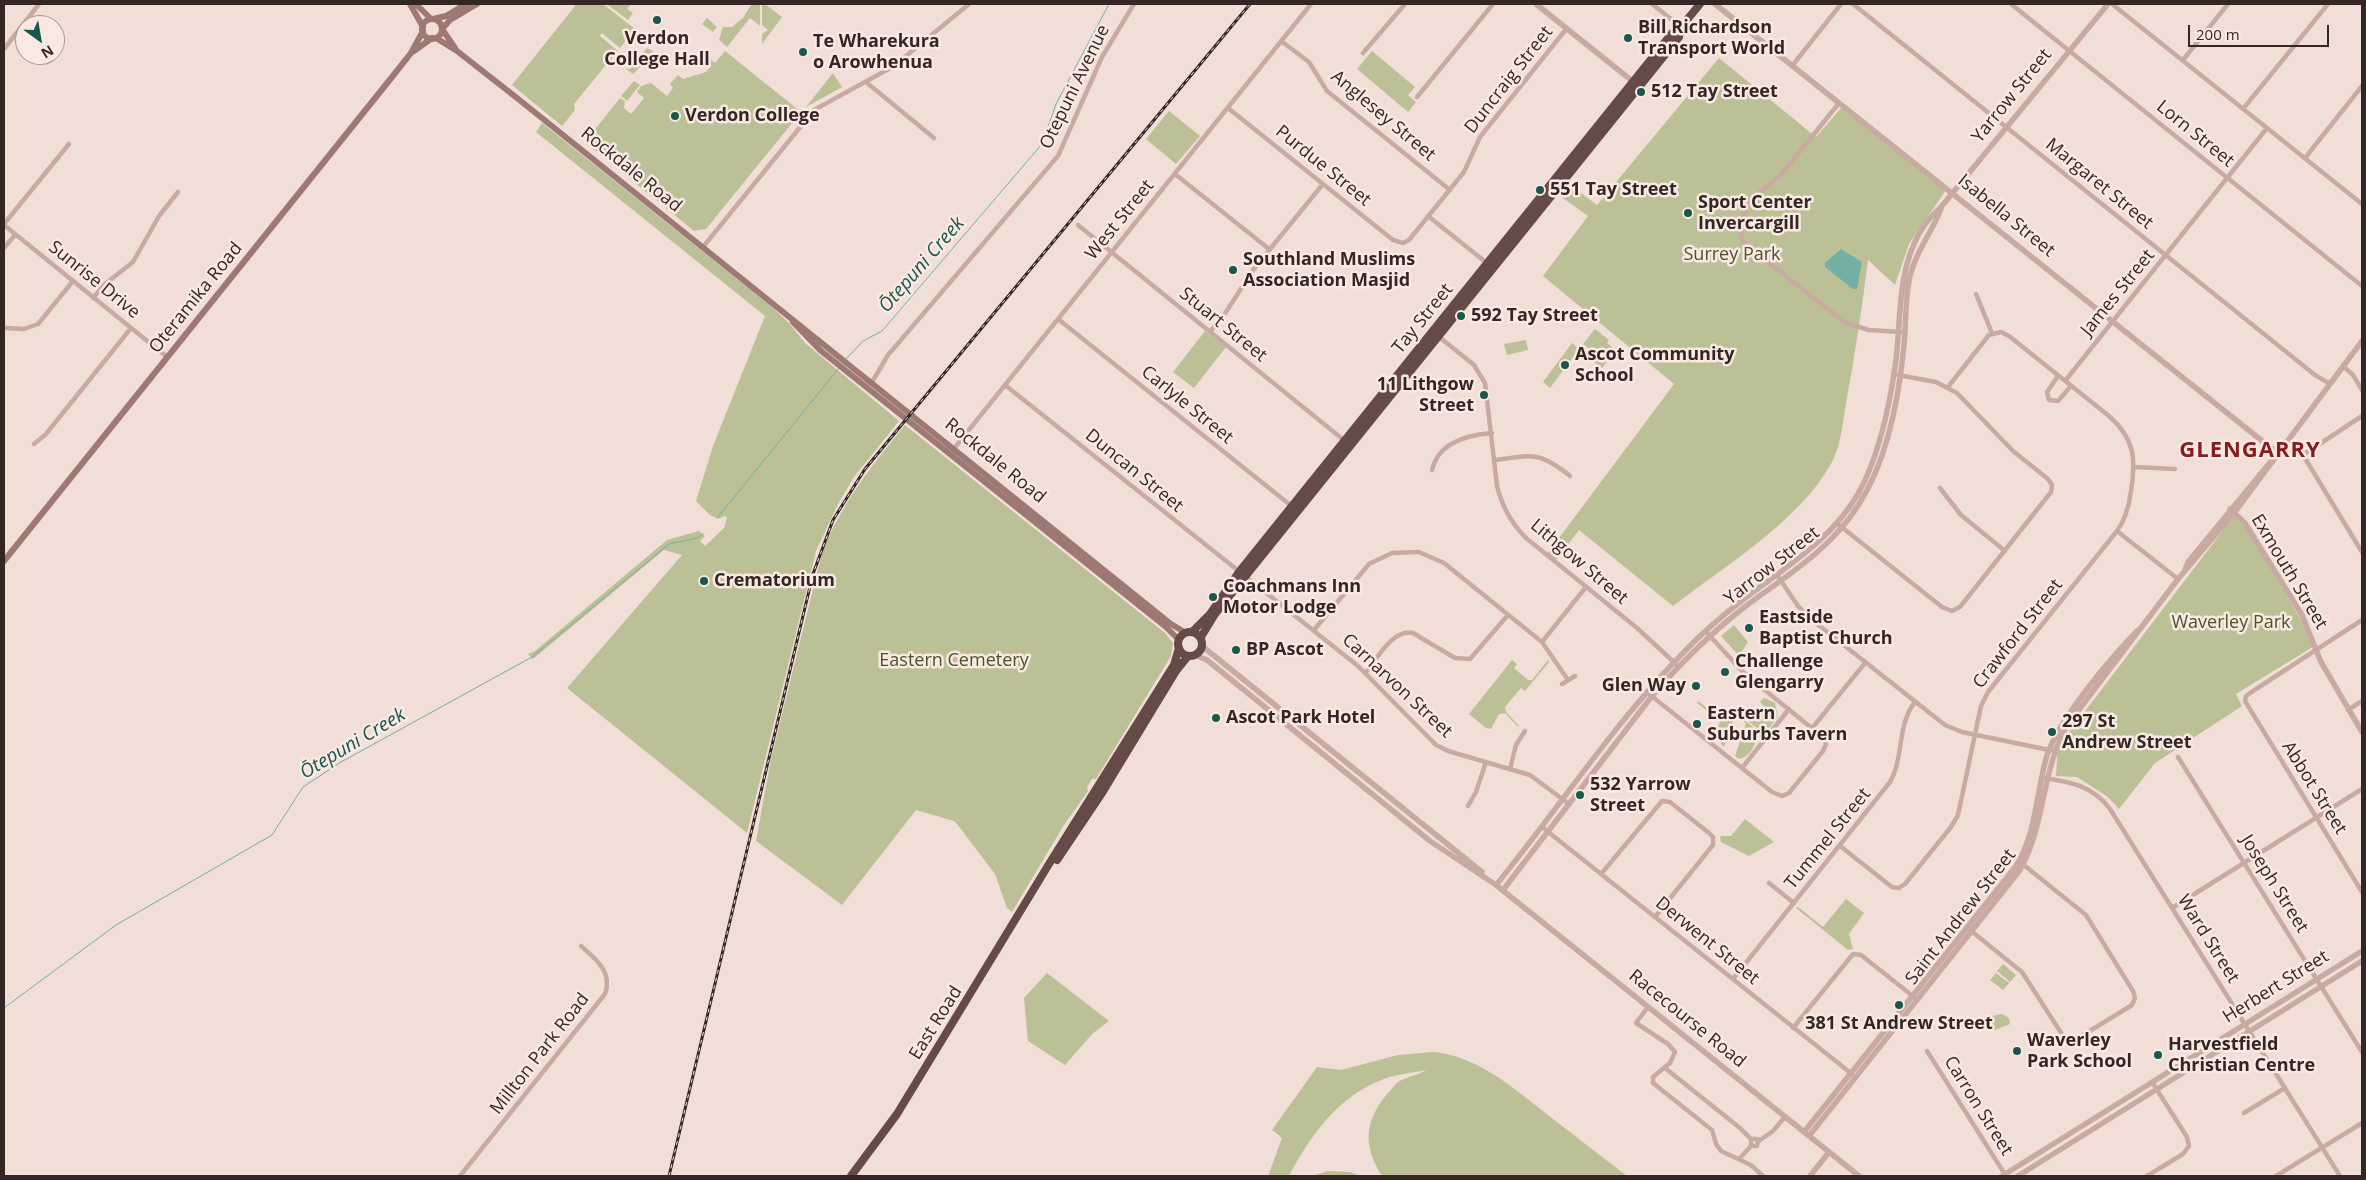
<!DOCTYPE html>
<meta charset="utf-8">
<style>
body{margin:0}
#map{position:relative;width:2366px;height:1180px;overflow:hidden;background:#f1ded6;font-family:"Open Sans",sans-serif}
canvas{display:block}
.frame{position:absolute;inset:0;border:5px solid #342625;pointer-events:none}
.north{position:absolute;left:15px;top:15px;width:50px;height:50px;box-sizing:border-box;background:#f9e9e2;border:1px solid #aa9b96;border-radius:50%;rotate:148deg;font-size:14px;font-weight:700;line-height:20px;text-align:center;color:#342625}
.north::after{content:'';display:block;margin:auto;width:18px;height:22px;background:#19564b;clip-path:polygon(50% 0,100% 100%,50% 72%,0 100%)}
.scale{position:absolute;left:2188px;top:25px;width:141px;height:22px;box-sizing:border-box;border:2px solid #342625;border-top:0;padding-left:6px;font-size:15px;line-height:18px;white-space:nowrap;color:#342625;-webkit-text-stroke:4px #f9e9e2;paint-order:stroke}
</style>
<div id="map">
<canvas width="2366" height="1180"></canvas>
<div class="frame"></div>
<div class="north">N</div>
<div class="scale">200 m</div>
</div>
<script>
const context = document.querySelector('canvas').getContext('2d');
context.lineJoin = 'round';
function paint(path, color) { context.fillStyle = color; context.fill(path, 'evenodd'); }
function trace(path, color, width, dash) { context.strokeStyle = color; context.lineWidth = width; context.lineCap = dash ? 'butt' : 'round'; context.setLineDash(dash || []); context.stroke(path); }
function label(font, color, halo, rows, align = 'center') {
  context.font = font + ' "Open Sans",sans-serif'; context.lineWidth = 5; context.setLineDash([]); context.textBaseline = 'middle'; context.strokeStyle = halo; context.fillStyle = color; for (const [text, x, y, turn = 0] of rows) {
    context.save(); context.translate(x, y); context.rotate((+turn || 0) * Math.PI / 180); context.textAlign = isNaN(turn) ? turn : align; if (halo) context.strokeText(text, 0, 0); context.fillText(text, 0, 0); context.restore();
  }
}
paint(new Path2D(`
 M573 4H603L635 29 620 48 602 33 600 36 618 51 612 58 611 65 605 66 574 104 575 110 562 126 512 85 575 6Z
 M610 4H631L627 9 633 13 628 20 608 5Z
 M752 4H760V26L750 18 727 47 719 40 723 27H732L743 18Z
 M762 4H765L782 17 762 44V34L768 30 762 25Z
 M707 18 717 27 713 32 702 24Z
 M647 48 653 51 642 62 638 59Z
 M725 51 801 112 706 229 694 231 585 142 620 98 625 101 624 108 631 114 644 98 637 92 641 86 651 83 667 96 673 88 670 84 678 75 683 79 706 72 711 66 710 59 715 63Z
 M1372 51 1415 87 1408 95 1416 102 1408 112 1357 69Z
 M1719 58 1816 137 1841 108 1946 190 1909 244 1895 285 1868 260C1862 308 1855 355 1846 403 1843 421 1841 445 1832 462 1801 520 1725 566 1673 606L1579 530 1556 560 1547 554 1674 384 1543 276 1588 216 1557 194 1568 183 1597 205Z
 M636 61 641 66 633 74 625 68 630 69Z
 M833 73 842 87 806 107Z
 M634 81 640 85 627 101 621 96Z
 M1169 111 1200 136 1176 164 1146 139Z
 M542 123 771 306 789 323 805 343 899 421 854 477 838 504 816 551 747 833 567 688 682 555 664 550 533 659 528 654 535 651 667 540 699 531 705 536 700 541 705 546 724 528 727 518 725 516 718 519 710 515 696 501 713 446 765 316 536 132Z
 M1595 329 1609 340 1607 343 1616 350 1602 368 1593 361 1597 355 1583 344Z
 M1205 331 1226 347 1194 388 1173 372Z
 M1526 340 1528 350 1507 355 1504 344Z
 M1572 343 1579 349 1550 388 1543 382Z
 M905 425 1165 633 1173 643 1171 656 1096 779H1092L1087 787 1088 791 1064 825 1012 912 1007 908 995 874 957 824 954 821 916 810 842 905 756 841 771 759 822 553C841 504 872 465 905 425Z
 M2237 512 2316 645 2236 694 2242 706 2155 763 2119 809 2108 797 2077 777 2056 776 2058 748 2063 740Z
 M1734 625 1748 642 1739 656 1721 636Z
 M1512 660 1517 664 1514 668 1528 680H1532L1548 660 1549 662 1525 691 1521 688 1505 707 1506 712 1519 726 1518 727 1505 713 1499 714 1491 729 1486 728 1469 714Z
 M1764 698 1775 703 1778 717 1769 728 1762 732 1749 722 1754 711 1757 713 1764 706 1760 702Z
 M1698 701 1720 718 1732 713 1740 714 1733 721 1724 747 1712 734 1720 723 1719 720 1697 703Z
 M1741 718 1758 731C1756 742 1752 757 1739 759L1735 756 1746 724Z
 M1745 819 1774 842 1749 856 1721 842 1720 836H1731Z
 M1846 899 1864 913 1849 934 1853 949 1848 950 1796 908 1798 907 1823 927Z
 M2003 964 2016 975 2010 982 1997 971Z
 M1047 973 1109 1021 1092 1034 1065 1065 1028 1041 1024 998Z
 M1996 973 2009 983 2003 990 1990 980Z
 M2002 1014 2009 1018 2010 1024 1995 1030 1987 1027 1986 1021 1992 1016Z
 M1433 1052C1479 1056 1514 1089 1548 1115 1575 1136 1601 1156 1627 1176H1382C1363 1146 1364 1122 1387 1094 1391 1091 1394 1085 1398 1082 1406 1077 1419 1075 1426 1070 1413 1073 1397 1074 1384 1079 1338 1096 1311 1135 1289 1176H1268L1282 1138 1272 1130 1317 1067 1341 1070 1398 1055Z
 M1328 1171 1350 1172 1360 1176H1312Z`), '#bcc096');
paint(new Path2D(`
 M1841 249 1862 262 1857 289H1853L1825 267V263Z`), '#74afa3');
trace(new Path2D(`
 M846 359 863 341 882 331 1042 144 1056 104 1109 4
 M718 517 839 368
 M4 1008 116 925 272 835 303 787 341 762 532 657 669 544 697 538 703 534`), '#74afa3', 1);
trace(new Path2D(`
 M1652 4 1681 27
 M1853 4 2315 375 2330 384
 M2011 4 2362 286
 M2112 4 2362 204
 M1281 41 1309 62 1327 91 1450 190
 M4 49 39 4
 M1363 53 1405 4
 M2183 60 2228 4
 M1792 66 1841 4
 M866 82 934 138
 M1417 97 1493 4
 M1839 103 1781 175 1748 202 1741 223 1742 240 1748 247 1846 323 1869 330 1901 332
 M1228 108 1393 240 1403 243 1409 240 1464 172 1480 137 1567 28
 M2243 109 2328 4
 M2305 158 2362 86
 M1175 174 1269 249
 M1428 216 1488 264
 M4 224 69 144
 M4 225 167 357
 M1078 225 1345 441
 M703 247 814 110 894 66 969 4
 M4 248 15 235
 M1976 294 1992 333
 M93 298 105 284 133 262 159 216 178 192
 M1058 319 1299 512
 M5 328 24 329 38 324 73 281
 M1210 332 1226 312 1253 270 1323 184
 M1438 336 1474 365 1485 383 1497 486C1502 506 1511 523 1526 538L1637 628 1676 664
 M2343 366 2353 375 2362 390
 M2058 376 2047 392 2049 400 2058 401 2071 386
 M2065 381 2267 128
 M871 384 888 355 1058 156 1102 57 1134 4
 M1005 385 1358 666 1436 745 1448 751 1530 775 1569 804
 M34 444 46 434 131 328
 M952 451 1311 4
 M2279 451 2295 456 2303 455 2362 416
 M2303 455 2362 552
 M1495 460C1532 455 1539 451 1570 476
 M2134 467 2175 469
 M1432 470C1438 443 1467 435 1492 433
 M1940 488 1961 515 2005 551
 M1839 525 1942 607 1952 611 1960 607 2051 492 2052 485 2048 479 2013 451 1957 393 1936 382 1898 375
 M2117 531 2178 579
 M1777 575 1798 606 1812 620 1945 725 1962 732 2054 751
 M2362 620 2253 691 2246 696 2245 701 2362 892
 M1314 630 1369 564 1392 553 1419 552 1444 563 1542 642 1568 680
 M1542 642 1586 587
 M1366 672C1377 659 1393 628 1413 633L1455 658 1470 659 1508 615
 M1562 684 1575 676
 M1649 694 1772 792 1782 796 1789 793 1823 751 1826 744 1824 738 1745 674 1708 634
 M2348 710 2362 701
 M1813 727 1865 663
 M2178 757 2362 1052
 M1742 768 1789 709
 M1510 769 1516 745 1525 731
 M2045 778C2071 782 2093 786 2110 809L2340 1176
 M1468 806 1476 792 1486 762
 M1542 827 1852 1074
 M1840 846 1892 887 1899 888 1905 884 1951 827 1958 815 1981 706 1988 692 2117 531C2126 519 2129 506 2131 491 2136 459 2135 439 2109 416L2009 336 2001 332 1989 335 1948 387
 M1601 874 1662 801 1670 802 1709 833 1713 837V845L1655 917
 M1769 883 1794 903
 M2172 908 2362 789
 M1970 930 2022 972 2065 1039 2075 1040 2132 1005 2135 998 2133 991 2086 915 2020 862
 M1733 979 1890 782C1904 758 1897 724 1915 702
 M1648 1007 1636 1023 1668 1044 1675 1052 1670 1063 1653 1077V1083L1712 1130 1716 1144 1721 1151 1751 1165 1763 1176
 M1793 1028 1853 954 1861 955 1914 997
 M1927 1051 2006 1176
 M1665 1068 1740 1128 1751 1139V1146H1757L1758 1139H1751
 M2244 1113 2285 1088
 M1759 1141 1773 1131 1785 1117
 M1739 1159 1751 1146
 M460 1176 605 994C613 972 596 959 581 946
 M2147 1176 2183 1154 2189 1146 2187 1137 2152 1082
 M2276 1176 2362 1123`), '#c9aaa2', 4.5);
trace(new Path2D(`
 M1536 4 1636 84
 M1715 4 2271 448 2279 451
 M2230 509 2245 523 2302 615 2321 662 2362 732
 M2185 570 2188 562 2272 460
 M1202 646 1482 872
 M1195 655 1207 660 1430 841 1496 885 1859 1176
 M1496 885C1559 808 1614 723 1684 652 1703 632 1723 615 1744 599 1786 567 1831 540 1858 494 1880 455 1890 404 1896 360 1902 307 1896 246 1941 207L2108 4
 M1503 890 1652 696C1679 665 1709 635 1742 609 1784 577 1830 551 1859 504 1888 459 1899 398 1904 345 1906 324 1905 302 1909 281 1914 254 1931 234 1941 209
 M1804 1132 2016 866C2037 832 2036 792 2047 755 2060 718 2109 660 2137 631
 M1809 1136 2020 870C2046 824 2041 769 2068 724L2178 579 2234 513 2362 341
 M1810 1176 1829 1152
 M2002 1176 2362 951
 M2018 1176 2362 961`), '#c9aaa2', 5.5);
trace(new Path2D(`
 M410 4 423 27
 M416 4 431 19
 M433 19 446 16 466 4
 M422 29a10 10 0 1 1 20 0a10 10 0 1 1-20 0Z
 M436 38 457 51 517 98 1171 624 1186 633
 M455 48 442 29 450 20 477 4
 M414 51 432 38
 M793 322 820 350 1166 627 1179 640
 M4 561 392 77 411 53 423 31`), '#9d7874', 6);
trace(new Path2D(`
 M1192 632 1210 614 1239 572 1673 32 1681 27 1700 4
 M1178 644a12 12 0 1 1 24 0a12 12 0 1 1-24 0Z
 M1201 637 1215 614 1668 51 1679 37 1681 27
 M1057 860 1102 793 1176 671 1188 656
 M851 1176 897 1114 1049 864 1174 665 1179 648`), '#664a48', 8);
const rail = new Path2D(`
 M669 1176 813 574 833 520 865 469 1250 4`);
trace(rail, '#342625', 3);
trace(rail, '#f9e9e2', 1, [4]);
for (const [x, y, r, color] of [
 [657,20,5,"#19564b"],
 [1628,38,5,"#19564b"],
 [803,52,5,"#19564b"],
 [1641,92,5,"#19564b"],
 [675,116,5,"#19564b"],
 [1540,190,5,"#19564b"],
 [1688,213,5,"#19564b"],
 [1233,270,5,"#19564b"],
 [1461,316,5,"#19564b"],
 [1565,365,5,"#19564b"],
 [1484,395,5,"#19564b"],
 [704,581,5,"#19564b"],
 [1213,597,5,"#19564b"],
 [1749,628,5,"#19564b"],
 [1236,650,5,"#19564b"],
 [1725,672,5,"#19564b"],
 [1696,686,5,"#19564b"],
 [1216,718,5,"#19564b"],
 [1697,724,5,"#19564b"],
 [2052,732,5,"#19564b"],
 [1580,795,5,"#19564b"],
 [1899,1005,5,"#19564b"],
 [2017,1051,5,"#19564b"],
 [2158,1055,5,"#19564b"]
]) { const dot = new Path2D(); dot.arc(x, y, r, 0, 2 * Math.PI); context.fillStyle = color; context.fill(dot); trace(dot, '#f9e9e2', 2); }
label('bold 18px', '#342625', '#f9e9e2', [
 ["Bill Richardson",1638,28],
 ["Transport World",1638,49],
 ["Verdon",657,39,"center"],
 ["College Hall",657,60,"center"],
 ["Te Wharekura",813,42],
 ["o Arowhenua",813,63],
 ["512 Tay Street",1651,92],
 ["Verdon College",685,116],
 ["551 Tay Street",1550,190],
 ["Sport Center",1698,203],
 ["Invercargill",1698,224],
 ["Southland Muslims",1243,260],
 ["Association Masjid",1243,281],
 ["592 Tay Street",1471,316],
 ["Ascot Community",1575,355],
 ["School",1575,376],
 ["11 Lithgow",1474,385,"right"],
 ["Street",1474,406,"right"],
 ["Crematorium",714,581],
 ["Coachmans Inn",1223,587],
 ["Motor Lodge",1223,608],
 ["Eastside",1759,618],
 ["Baptist Church",1759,639],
 ["BP Ascot",1246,650],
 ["Challenge",1735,662],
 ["Glengarry",1735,683],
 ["Glen Way",1686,686,"right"],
 ["Eastern",1707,714],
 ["Suburbs Tavern",1707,735],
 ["Ascot Park Hotel",1226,718],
 ["297 St",2062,722],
 ["Andrew Street",2062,743],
 ["532 Yarrow",1590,785],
 ["Street",1590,806],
 ["381 St Andrew Street",1899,1024,"center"],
 ["Waverley",2027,1041],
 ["Park School",2027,1062],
 ["Harvestfield",2168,1045],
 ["Christian Centre",2168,1066]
], 'left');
label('18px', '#342625', '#f9e9e2', [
 ["Duncraig Street",1509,80,-52],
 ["Otepuni Avenue",1075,87,-64],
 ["Yarrow Street",2012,96,-51],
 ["Anglesey Street",1383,116,40],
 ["Lorn Street",2195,134,39],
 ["Purdue Street",1323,166,39],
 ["Rockdale Road",631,170,39],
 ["Margaret Street",2099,184,39],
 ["Isabella Street",2006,216,39],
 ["West Street",1120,220,-51],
 ["Sunrise Drive",94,280,39],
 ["James Street",2118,293,-51],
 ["Oteramika Road",196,298,-51],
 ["Tay Street",1423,319,-51],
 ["Stuart Street",1223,325,39],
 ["Carlyle Street",1187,405,39],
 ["Rockdale Road",995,461,39],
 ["Duncan Street",1134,471,39],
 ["Lithgow Street",1579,562,40],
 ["Yarrow Street",1772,566,-38],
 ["Exmouth Street",2289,572,59],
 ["Crawford Street",2018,634,-52],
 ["Carnarvon Street",1397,686,43],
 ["Abbot Street",2314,788,58],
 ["Tummel Street",1828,839,-51],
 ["Joseph Street",2274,884,58],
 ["Saint Andrew Street",1961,917,-52],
 ["Ward Street",2208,939,58],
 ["Derwent Street",1707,941,39],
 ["Herbert Street",2276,987,-32],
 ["Racecourse Road",1687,1019,39],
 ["East Road",936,1023,-58],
 ["Millton Park Road",540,1054,-52],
 ["Carron Street",1978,1106,58]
]);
label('18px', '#4d5228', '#f9e9e2', [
 ["Surrey Park",1732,255],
 ["Waverley Park",2231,623],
 ["Eastern Cemetery",954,661]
]);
label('italic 19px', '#19564b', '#f9e9e2', [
 ["Ōtepuni Creek",922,265,-49],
 ["Ōtepuni Creek",353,744,-31]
]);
context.letterSpacing = '1px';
label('bold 22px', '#851c1d', '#f9e9e2', [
 ["GLENGARRY",2250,451]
]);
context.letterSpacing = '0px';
</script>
